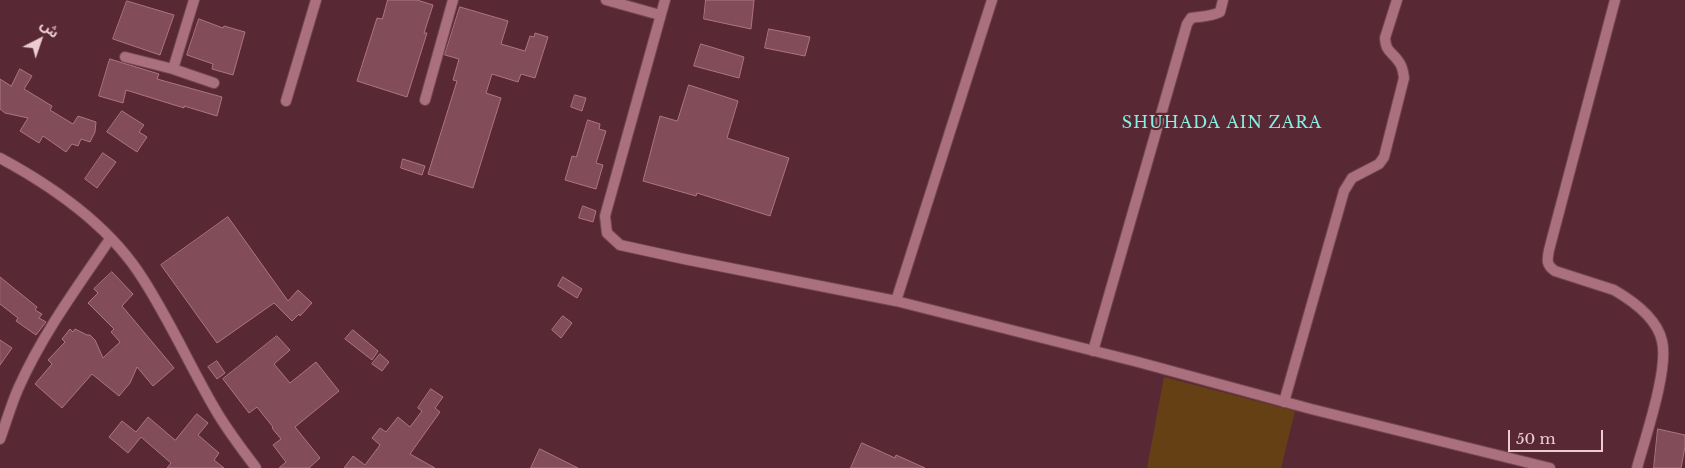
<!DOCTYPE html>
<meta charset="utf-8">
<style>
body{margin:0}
#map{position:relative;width:1685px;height:468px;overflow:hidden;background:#592835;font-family:"Libre Baskerville","Noto Sans Arabic",serif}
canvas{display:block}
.north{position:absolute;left:15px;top:15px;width:50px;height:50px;-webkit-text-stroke:4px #592835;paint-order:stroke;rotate:41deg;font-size:14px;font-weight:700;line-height:20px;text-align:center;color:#eccbd1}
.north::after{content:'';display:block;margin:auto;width:18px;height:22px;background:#eccbd1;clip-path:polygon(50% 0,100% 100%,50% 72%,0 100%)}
.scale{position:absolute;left:1508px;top:430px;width:95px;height:22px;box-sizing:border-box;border:2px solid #eccbd1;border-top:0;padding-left:6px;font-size:15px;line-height:18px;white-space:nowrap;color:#eccbd1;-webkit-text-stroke:4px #592835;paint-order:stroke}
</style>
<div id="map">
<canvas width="1685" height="468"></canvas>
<div class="north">ش</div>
<div class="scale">50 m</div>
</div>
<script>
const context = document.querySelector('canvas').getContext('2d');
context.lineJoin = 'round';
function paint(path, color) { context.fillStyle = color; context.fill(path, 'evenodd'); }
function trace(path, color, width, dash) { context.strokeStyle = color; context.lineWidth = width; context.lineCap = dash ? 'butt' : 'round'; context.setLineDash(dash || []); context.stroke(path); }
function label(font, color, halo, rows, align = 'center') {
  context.font = font + ' "Libre Baskerville",serif'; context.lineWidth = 4.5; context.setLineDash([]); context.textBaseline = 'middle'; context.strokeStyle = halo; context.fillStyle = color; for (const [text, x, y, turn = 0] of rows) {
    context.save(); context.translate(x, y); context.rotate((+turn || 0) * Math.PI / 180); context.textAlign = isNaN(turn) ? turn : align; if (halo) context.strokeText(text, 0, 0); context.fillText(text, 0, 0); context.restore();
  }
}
paint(new Path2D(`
 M1164 377 1295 411 1281 468H1147Z`), '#664015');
const building = new Path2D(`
 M388 0H417L433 5 424 33H427L407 97 357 81 377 18 382 19Z
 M706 0H754L751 29 704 19Z
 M127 1 174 15 160 55 113 39Z
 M460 7 508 21 501 44 525 51 530 36 534 37 535 33 548 37 535 78 521 74 518 82 492 74 486 93 501 98 473 188 428 174 457 81 453 80 459 59 445 55Z
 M199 19 223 28 224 26 245 32 233 75 212 69 213 64 187 55Z
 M769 29 810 37 805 56 765 48Z
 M701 44 744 57 739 78 694 66Z
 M110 59 159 74 157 79 222 97 217 116 184 106V108L126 90 123 103 99 96Z
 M20 69 32 76 24 89 52 106 50 110 73 124 78 116 96 122 95 132 90 142 81 139 78 146 72 144 66 152 43 136 39 143 20 131 28 118 5 113 0 109V79L11 86Z
 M689 85 738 101 727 138 789 158 770 216 697 193 696 196 643 181 660 116 677 121Z
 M575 95 586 98 582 111 571 107Z
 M122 111 144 125 139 132 147 137 137 152 107 132Z
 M588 120 600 124 599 129 606 131 596 163 603 165 596 189 565 180 572 156 576 157Z
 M103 153 116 162 97 188 85 179Z
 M403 159 425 166 422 175 401 168Z
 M583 206 596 211 593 222 579 218Z
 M228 217 288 301 298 290 312 303 300 316 299 314 292 321 274 303 217 343 161 265Z
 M112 272 133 294 122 306 174 368 153 386 137 367 130 383 119 396 92 374 62 408 35 384 52 364 48 360 65 342 62 339 70 329 73 332 75 329 87 335H90L95 340 103 358 120 342 111 332 114 329 88 303 98 293 94 289Z
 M0 277 37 307 35 310 42 314 39 318 46 322 36 335 16 321 18 318 0 304Z
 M563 277 582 289 577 298 558 286Z
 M563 316 572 323 561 338 552 330Z
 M353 330 378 351 372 360 345 339Z
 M277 336 290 350 274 364 290 383 316 362 339 391 295 427 320 458 309 468H279L286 462 273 445 281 439 272 428 273 427 257 407 249 413 223 379Z
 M0 340 12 348 0 365Z
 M380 354 389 362 382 371 372 364Z
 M217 361 225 373 217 379 208 367Z
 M431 389 443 397 435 408 440 412 410 454 435 468H344L353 456 365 465 380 445 372 438 380 428 386 432 398 417 410 427 422 411 418 408Z
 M197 414 208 423 198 435 219 453 214 460 224 468H167L171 463 141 437 128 453 109 437 122 421 136 432 148 417 175 440Z
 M1658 429 1685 435V447L1681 468H1654Z
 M862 443 895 458 896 455 925 468H851Z
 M540 449 578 468H531Z`);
paint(building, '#824c59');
trace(building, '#ae7481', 1);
const minor = new Path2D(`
 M606 0 660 15
 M665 0 605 216 607 233 620 245 684 259 896 301 1138 362 1311 409 1550 468
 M1615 0 1549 250C1547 260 1546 265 1555 271L1614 290C1633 301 1657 318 1662 341 1669 369 1645 438 1637 468
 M125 57 173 69 194 0
 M173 69 214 83
 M425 100 453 0
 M286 101 316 0
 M896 301 992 0
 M1093 351 1187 24 1191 18C1202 16 1210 17 1220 12L1223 0
 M1284 402 1344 191 1352 178 1379 164 1384 157 1404 78C1403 72 1403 67 1399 62 1392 51 1386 53 1385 38L1397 0
 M0 439C6 423 11 405 18 389 42 335 77 287 110 239`);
const tertiary = new Path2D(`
 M0 158C54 187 110 226 143 279 170 321 190 366 215 409 227 430 242 449 256 468`);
trace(minor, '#724652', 12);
trace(tertiary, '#724652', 12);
trace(minor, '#aa707d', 10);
trace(tertiary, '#aa707d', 10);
context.letterSpacing = '1px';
label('16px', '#87f0e3', '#592835', [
 ["SHUHADA AIN ZARA",1222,123]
]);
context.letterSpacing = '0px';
</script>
